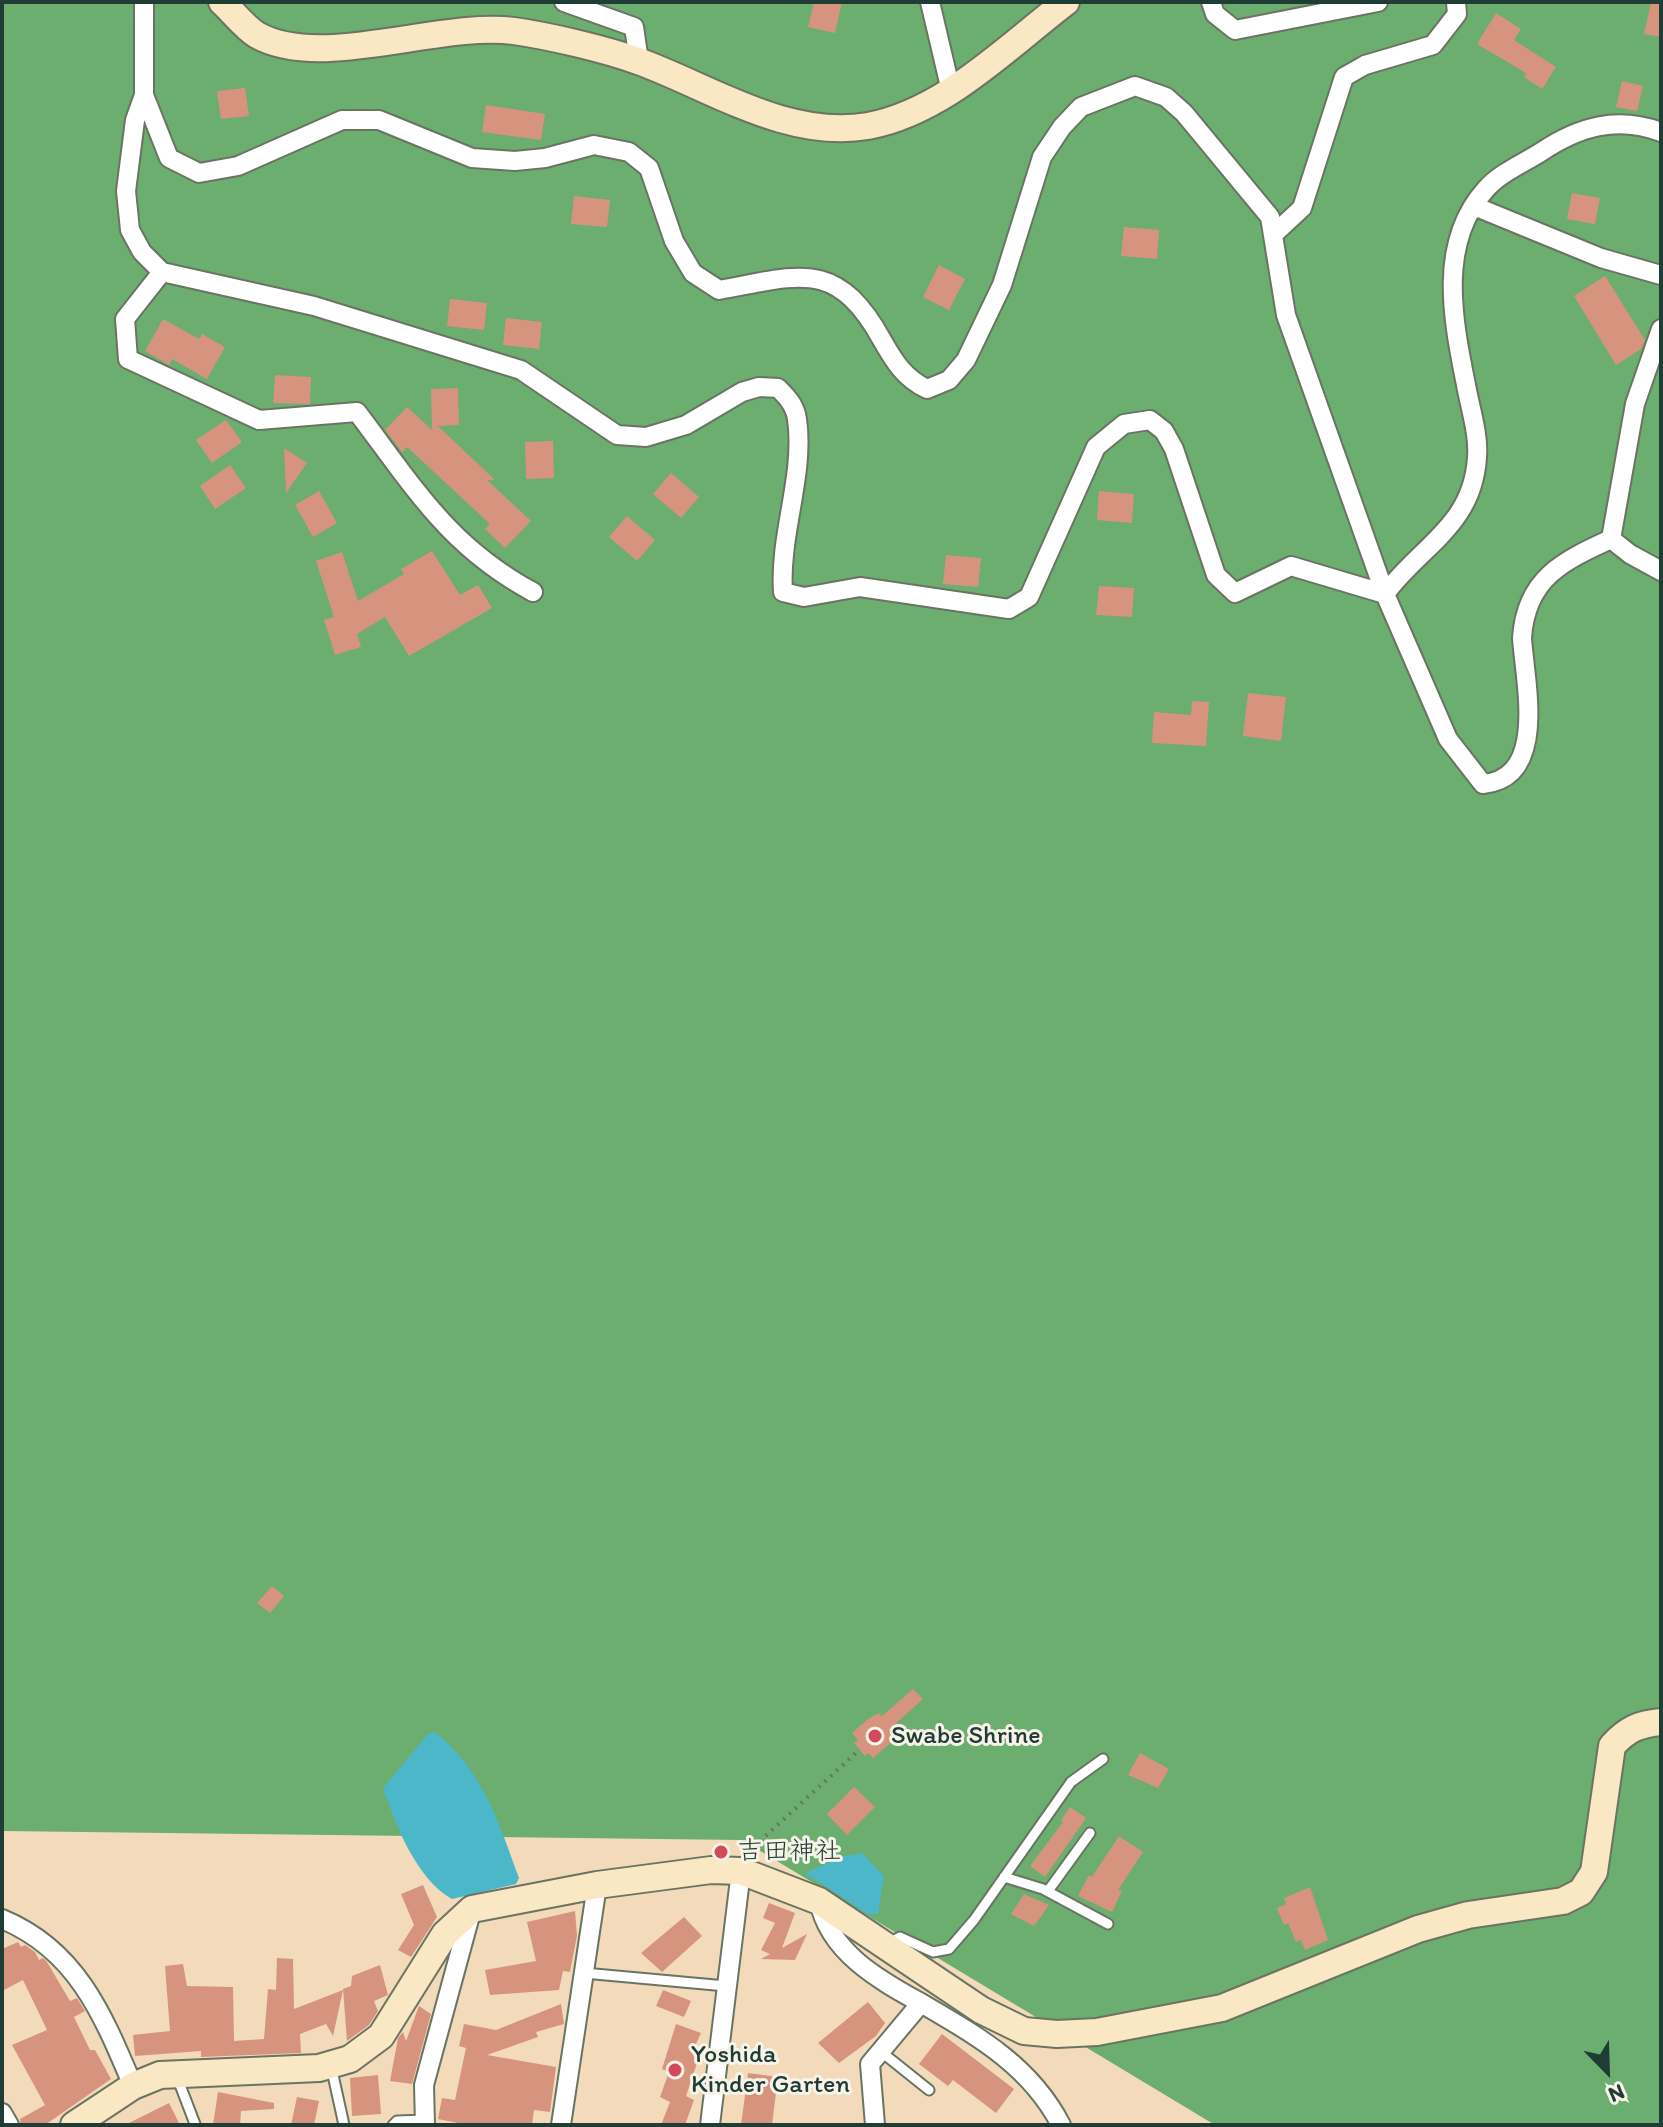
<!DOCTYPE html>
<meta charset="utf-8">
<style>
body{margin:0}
#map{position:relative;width:1663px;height:2127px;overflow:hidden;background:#f3daba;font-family:Itim,sans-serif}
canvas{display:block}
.frame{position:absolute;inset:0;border:4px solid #1f3d34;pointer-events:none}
.north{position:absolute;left:1567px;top:2031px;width:80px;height:80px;-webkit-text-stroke:6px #f7f3e8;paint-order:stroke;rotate:157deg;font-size:22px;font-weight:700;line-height:32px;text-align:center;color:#1f3d34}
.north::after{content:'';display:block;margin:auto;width:28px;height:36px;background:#1f3d34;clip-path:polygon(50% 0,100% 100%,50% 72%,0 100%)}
</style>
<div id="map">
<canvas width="1663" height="2127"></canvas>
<div class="frame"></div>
<div class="north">N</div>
</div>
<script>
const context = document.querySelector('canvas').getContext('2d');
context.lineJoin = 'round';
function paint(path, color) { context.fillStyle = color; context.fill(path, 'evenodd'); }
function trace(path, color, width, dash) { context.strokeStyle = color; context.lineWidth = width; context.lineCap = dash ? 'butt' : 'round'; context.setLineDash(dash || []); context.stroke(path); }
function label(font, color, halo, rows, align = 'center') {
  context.font = font + ' Itim,"Klee One",sans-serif'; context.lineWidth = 6; context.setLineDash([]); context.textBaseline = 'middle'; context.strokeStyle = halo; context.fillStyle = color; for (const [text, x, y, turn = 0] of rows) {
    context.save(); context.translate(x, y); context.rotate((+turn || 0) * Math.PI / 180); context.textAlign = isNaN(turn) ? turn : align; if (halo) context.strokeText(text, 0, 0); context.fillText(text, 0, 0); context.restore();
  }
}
paint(new Path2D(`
 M2 2H1661V2125H1215L742 1840 2 1831Z`), '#6cad70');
paint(new Path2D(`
 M435 1732C484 1772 498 1821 519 1878L516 1884 452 1899C417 1880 395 1824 383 1788L428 1734Z
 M862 1853 884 1876 878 1914H867L805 1873 844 1856Z`), '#4cb7c8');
paint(new Path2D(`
 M814 2H842L835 33 808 27Z
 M1651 2H1661V37L1644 34Z
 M1496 13 1521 29 1514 40 1556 67 1542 89 1524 77 1526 73 1477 44Z
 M1622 81 1643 86 1637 111 1616 107Z
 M245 88 249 116 221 119 217 91Z
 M486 105 545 114 541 140 482 132Z
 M1572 193 1600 198 1595 224 1567 219Z
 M574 196 610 200 607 227 571 224Z
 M1124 227 1159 230 1157 259 1121 256Z
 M939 265 965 279 949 310 923 297Z
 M1605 276 1645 340 1641 349 1616 365 1574 296Z
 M450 299 487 303 484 330 447 326Z
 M506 318 542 322 539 349 503 345Z
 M163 319 199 339 202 334 225 347 207 379 172 359 169 365 145 351Z
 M275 375 311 377 310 404 273 403Z
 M458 388 459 425 438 426 495 480H487L531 521 505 548 485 529 490 524 407 447 402 452 385 430 407 407 432 430 431 389Z
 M226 420 242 442 212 463 196 440Z
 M553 441 554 478 526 479 525 442Z
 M284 448 307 463 286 493Z
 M230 465 246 488 215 509 200 486Z
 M671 473 699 497 681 518 653 494Z
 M319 491 337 523 313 537 295 505Z
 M1099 491 1134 494 1132 523 1097 520Z
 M627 516 655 540 637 561 609 537Z
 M432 551 460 595 478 585 492 608 409 656 385 617 357 634 361 647 335 655 324 620 334 617 316 561 342 552 358 601 404 574 401 569Z
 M946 555 981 558 978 587 943 584Z
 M1099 586 1134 588 1132 617 1096 615Z
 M1248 693 1286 697 1281 741 1243 736Z
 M1192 701 1209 702 1206 746 1152 743 1154 712 1191 715Z
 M272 1586 284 1596 270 1613 257 1603Z
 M913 1689 923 1699 893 1726 898 1730 891 1736 894 1740 873 1758 868 1753 865 1756 854 1743 858 1740 852 1733 868 1719 879 1713 882 1716Z
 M1140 1753 1169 1769 1158 1788 1128 1775Z
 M854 1787 875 1807 847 1835 827 1814Z
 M1070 1807 1086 1818 1045 1877 1030 1866 1063 1822 1061 1820Z
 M1119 1836 1143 1852 1118 1890 1122 1891 1112 1912 1078 1896 1089 1875 1092 1877Z
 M423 1885 437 1917 411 1957 398 1950 414 1925 401 1894Z
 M1310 1887 1328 1940 1305 1950 1301 1940 1296 1942 1288 1923 1284 1925 1277 1908 1286 1904 1284 1898Z
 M1024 1894 1049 1905 1034 1926 1011 1914Z
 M769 1903 795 1913 782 1948 807 1934 795 1960 761 1959 770 1954 761 1950 775 1923 763 1918Z
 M575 1911 577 1936 570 1972 563 1971 559 1990 490 1995 485 1970 536 1961 527 1922Z
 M684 1917 702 1936 662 1972 641 1953Z
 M18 1942 21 1947 25 1945 35 1952 39 1960 43 1958 47 1962 70 2001 77 1998 85 2011 74 2017 90 2050H95L111 2079 45 2125H21L20 2119 45 2105 12 2045 47 2030 23 1980 2 1991V1949Z
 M277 1958 293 1959 294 2009 343 1990 333 2036 326 2024 300 2034 301 2053 201 2057V2051L135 2056 133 2035 170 2031 165 1966 183 1964 187 1986 233 1987 234 2041 264 2039 268 1989 276 1990Z
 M380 1965 388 1995 374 2001 378 2011 369 2025 347 2041 343 1989 351 1986 352 1976Z
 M663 1990 691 2001 684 2017 656 2006Z
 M868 2002 885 2023 876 2036 839 2063 818 2043Z
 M561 2004 564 2024 536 2032 538 2037 487 2055 556 2067 550 2112 534 2110 532 2125H468L438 2119 442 2098 455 2100 466 2048 459 2046 464 2024 496 2030Z
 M419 2006 431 2014 412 2084 390 2081 398 2038 403 2032 406 2041Z
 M676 2024 701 2033 692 2053 699 2057 686 2096 694 2100 685 2125H661L670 2102 660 2097 669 2072 662 2069Z
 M942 2034 1014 2089 996 2113 953 2080 948 2086 919 2064Z
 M748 2073 778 2077 772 2125H741Z
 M378 2075 381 2114 352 2116 350 2078Z
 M218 2092 274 2103V2109L241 2111 240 2125H213Z
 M297 2097 319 2101 314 2125H291Z
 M169 2103 180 2125H125Z`), '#d6947f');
const lane = new Path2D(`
 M1004 1877 1043 1889 1108 1924
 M1048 1891 1090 1833
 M886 1945 900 1937 933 1952 949 1949 974 1920 1071 1782 1103 1759
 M584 1973 726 1986
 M879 2050 929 2090
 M331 2066 344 2125
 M177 2077 195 2124
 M393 2125 397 2121 425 2120`);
const street = new Path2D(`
 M144 2V95L135 120 126 191 130 230 142 252 162 272 314 306 521 370 617 435 646 437 686 425 742 392 759 387 778 388C787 397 795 405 797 419 805 476 779 534 783 592L804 597 860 587 1009 609 1029 597 1096 447 1124 424 1150 420 1164 431 1174 449 1216 575 1235 593 1291 566 1385 594
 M564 2 634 27 639 61
 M930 2 951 91
 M1211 2 1215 14 1235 30 1378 2
 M144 95 169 158 199 173 238 166 342 120H379L472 158 515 161 545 158 594 145 629 152 649 168 674 241 693 273 719 290C798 276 836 257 882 340 894 361 904 378 927 389L949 380 966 360 1002 285 1042 157 1062 127 1081 107 1135 86 1166 97 1184 113 1270 217 1286 315 1385 594 1448 739 1483 784C1548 778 1525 683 1522 638 1526 578 1563 561 1611 539
 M1474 206 1601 258 1661 275
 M1275 233 1302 208 1344 77 1365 65 1433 45 1457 14 1456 2
 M162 272 125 319 128 359 259 420 357 412C414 487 448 546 533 592
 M1611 539 1635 404 1661 329
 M1611 539 1630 554 1661 571
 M1385 594C1420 546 1473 526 1477 457 1479 435 1470 407 1466 385 1453 320 1437 243 1486 189 1500 173 1524 163 1541 152 1580 126 1617 116 1661 132
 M819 1901C829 1952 879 1980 921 2003L870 2064 875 2125
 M2 1919C77 1950 103 2015 133 2086
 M921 2003C977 2036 1030 2065 1061 2125
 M2 2113 9 2125
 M425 2125 424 2085 471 1912
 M561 2125 597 1885
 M710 2125 741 1871`);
const secondary = new Path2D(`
 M222 2C233 12 245 28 257 35 321 71 440 21 514 31 549 36 605 49 638 61 710 87 787 140 868 126 944 112 1007 47 1066 2
 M74 2125 133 2086 160 2075 319 2068 350 2059 381 2036 445 1934 472 1909 597 1885 711 1870 741 1871 819 1901 981 2010 1024 2031 1057 2034 1097 2032 1222 2008 1418 1929 1468 1915 1563 1901 1581 1892 1594 1872 1612 1746C1627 1729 1639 1724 1661 1722`);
trace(lane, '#697463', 13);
trace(street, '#697463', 22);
trace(secondary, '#697463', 30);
trace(new Path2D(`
 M748 1852 858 1751`), '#697463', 4, [2, 6]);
trace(lane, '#fff', 9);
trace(street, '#fff', 18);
trace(secondary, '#fae7c3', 26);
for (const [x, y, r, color] of [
 [875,1736,8,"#d1495b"],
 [721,1852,8,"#d1495b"],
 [675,2070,8,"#d1495b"]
]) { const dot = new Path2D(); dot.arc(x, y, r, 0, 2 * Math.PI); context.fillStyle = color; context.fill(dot); trace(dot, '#f7f3e8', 3); }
label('26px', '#1f3d34', '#f7f3e8', [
 ["Swabe Shrine",891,1736],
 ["吉田神社",737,1852],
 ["Yoshida",691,2055],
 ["Kinder Garten",691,2085]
], 'left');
</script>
